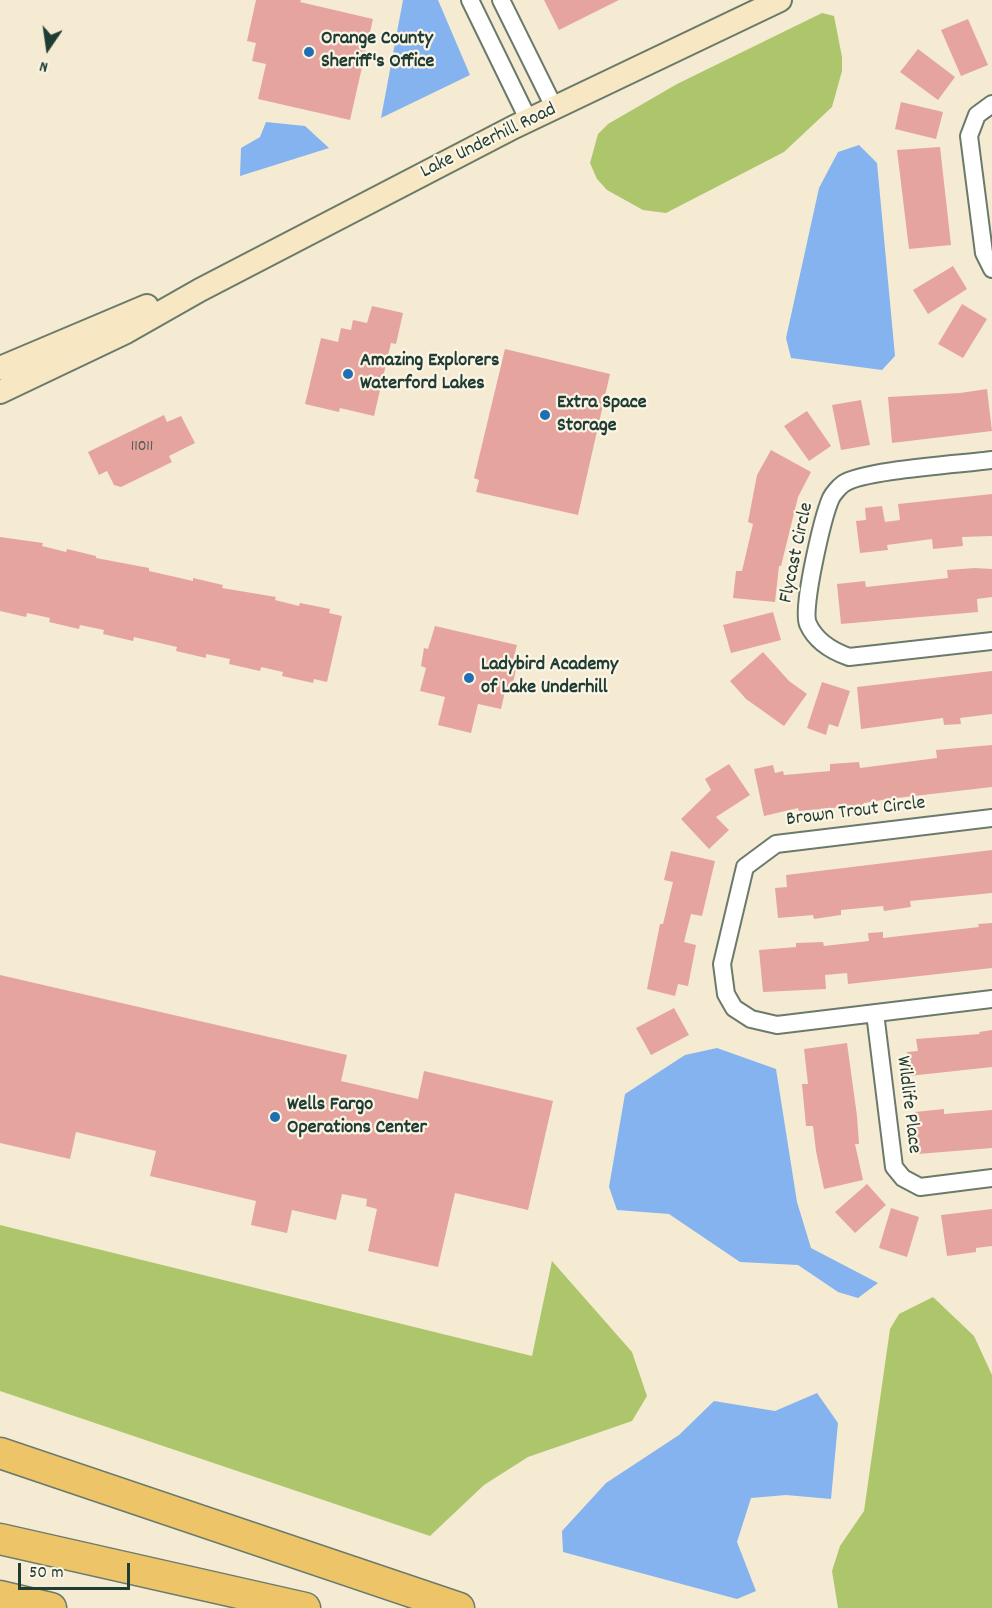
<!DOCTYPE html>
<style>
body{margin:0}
#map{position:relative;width:992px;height:1608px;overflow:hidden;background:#f4ebd2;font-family:Dekko,sans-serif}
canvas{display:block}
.north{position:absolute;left:18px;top:18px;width:60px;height:60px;-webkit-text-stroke:4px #fcf5e5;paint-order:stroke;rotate:193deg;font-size:16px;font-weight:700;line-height:24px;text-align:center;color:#1f3d34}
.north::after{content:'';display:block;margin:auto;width:21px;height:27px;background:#1f3d34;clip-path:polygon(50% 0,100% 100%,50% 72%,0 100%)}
.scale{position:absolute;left:18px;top:1563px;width:112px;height:27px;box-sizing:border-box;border:3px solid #1f3d34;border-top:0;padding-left:8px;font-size:18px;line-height:21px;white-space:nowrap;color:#1f3d34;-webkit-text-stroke:4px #fcf5e5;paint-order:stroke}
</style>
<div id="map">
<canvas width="992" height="1608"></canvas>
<div class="north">N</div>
<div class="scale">50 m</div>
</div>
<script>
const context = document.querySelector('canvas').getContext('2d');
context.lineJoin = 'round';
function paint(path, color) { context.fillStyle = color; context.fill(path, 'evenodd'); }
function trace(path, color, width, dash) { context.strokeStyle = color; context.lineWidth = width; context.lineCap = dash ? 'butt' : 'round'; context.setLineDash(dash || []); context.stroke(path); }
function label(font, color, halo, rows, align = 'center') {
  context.font = font + ' Dekko,sans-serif'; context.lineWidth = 4.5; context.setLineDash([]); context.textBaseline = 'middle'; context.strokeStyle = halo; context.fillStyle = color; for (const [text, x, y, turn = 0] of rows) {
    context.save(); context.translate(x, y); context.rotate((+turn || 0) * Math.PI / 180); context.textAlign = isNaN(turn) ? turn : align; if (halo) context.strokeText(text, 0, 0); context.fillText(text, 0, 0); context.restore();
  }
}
paint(new Path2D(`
 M822 13 834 16 842 57V71L832 107 784 152 666 213 643 210 607 190 597 179 590 163 598 134 608 124 677 84Z
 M0 1225 532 1356 552 1261 632 1352 647 1396 632 1421 528 1457 484 1485 430 1536 0 1391Z
 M933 1297 974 1336 992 1375V1608H838L832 1571 840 1546 864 1511 890 1329 899 1314Z`), '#adc66c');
paint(new Path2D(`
 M403 0H438L470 75 381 118Z
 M266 122 305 126 329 148 240 176 241 148 260 137Z
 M859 145 877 163 895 356 882 370 791 358 786 338 819 188 838 152Z
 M717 1048 776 1069 797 1202 811 1248 878 1283 858 1298 838 1292 798 1265 740 1262 669 1214 617 1210 609 1187 625 1094 685 1055Z
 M817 1393 838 1423 831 1499 786 1495 751 1498 737 1542 756 1591 737 1599 563 1552 562 1531 606 1483 679 1435 714 1401 775 1411Z`), '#84b3ef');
paint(new Path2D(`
 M256 0H301L300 2 373 19 350 120 258 99 266 64 252 61 256 43 247 41Z
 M544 0H619L559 30Z
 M968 19 988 65 961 76 941 30Z
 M918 49 955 77 938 100 900 72Z
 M901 102 943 112 936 139 895 129Z
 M940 147 951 245 909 249 897 150Z
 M953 266 967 289 928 314 913 290Z
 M962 304 987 319 963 358 938 344Z
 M372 306 403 313 396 344 391 343 374 416 340 408 339 412 305 404 321 338 338 342 341 328 351 330 353 320 367 323Z
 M505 349 610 374 578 515 476 492 479 480 474 478Z
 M987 389 992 431 892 443 888 397 960 393Z
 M861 400 870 445 841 450 832 405Z
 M807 411 831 446 809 461 784 426Z
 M164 415 167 422 181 416 195 443 169 456 172 462 121 487 114 485 107 471 99 475 88 452Z
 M771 450 811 472 798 497 781 566H779L775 602 733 598 736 571H742L753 524 748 522 757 475Z
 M992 494V536L962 537 963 546 933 549 932 539 887 545 888 550 860 553 856 521 866 520 865 508 882 506 885 522 900 520 898 504Z
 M0 537 43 543 42 546 66 552 67 549 96 556V558L149 568V571L193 581V578L223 585 222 588 276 597 275 600 299 606 300 603 330 609 329 613 342 616 327 682 314 679 313 683 282 676 283 672 261 667 260 671 229 664 230 659 206 654V658L176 651 177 647 134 637 133 641 103 634 104 630 80 625 79 629 49 622 50 618 27 613 26 617 0 611Z
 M975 568 992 569V597L977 599 978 612 841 624 837 584 865 581 866 587 948 578 947 570Z
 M773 612 781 640 731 653 723 625Z
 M435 626 517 645 511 668 516 669 512 688 506 687 501 709 478 704 471 733 438 725 445 697 420 691 426 668 421 666 424 648 428 649Z
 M763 652 789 681 807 694 784 726 746 699 730 681Z
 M992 671V714L960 718 961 724 944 725 943 718 861 729 857 687Z
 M822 682 850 691 838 727 829 724 826 735 807 728Z
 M992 745V787L888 799 864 803V805L799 811 798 808 764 816 754 769 773 765 775 773 783 771 784 775 830 771V764L859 762 860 768 937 758 936 750Z
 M729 764 750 795 716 817 729 830 709 849 681 819 711 790 705 779Z
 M992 850V893L910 901 911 907 884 911 883 906 841 910V915L814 919 813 915 778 918 775 888 787 887 786 875Z
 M671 851 715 861 702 916 691 914 684 942 696 945 688 986 678 984 675 996 647 989 660 924H663L673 882 664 880Z
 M992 923V968L848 984 847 973 825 975 826 989 763 992 759 950 796 947V943L823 942 824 946 869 941 868 933 883 932V938L979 927 978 924Z
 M0 975 347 1055 341 1081 418 1099 424 1071 553 1101 528 1210 455 1193 438 1267 368 1251 377 1209 366 1206 367 1199 342 1194 336 1220 292 1210 287 1233 251 1225 256 1201 150 1176 156 1151 76 1132 70 1159 0 1143Z
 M674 1008 689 1035 651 1055 636 1028Z
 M992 1030V1067L909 1076 907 1052 918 1051 916 1039 980 1034 979 1032Z
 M847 1043 857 1116 859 1144H855L863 1180 824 1189 816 1151 813 1126H806L802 1084H808L804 1049Z
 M944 1109V1114L992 1110V1148L918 1154 915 1112Z
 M867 1184 886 1205 855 1233 835 1212Z
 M891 1208 919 1217 907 1257 879 1248Z
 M992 1209V1246L976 1248V1252L947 1256 941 1215Z`), '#e5a59e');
const street = new Path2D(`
 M470 0 529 121
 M501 0 555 109
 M992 104 977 115 969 136 984 253 992 269
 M992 460C963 464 862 470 843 484 839 487 833 494 831 498 823 516 801 609 808 624 816 642 832 651 849 657L992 641
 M992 818 776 844 745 867 722 964 726 994 734 1008 751 1019 777 1025 992 999
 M875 1013 894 1167 903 1178 920 1187 992 1178`);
const secondary = new Path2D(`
 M0 368 147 306
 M0 392 126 332 200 290 514 127 780 0`);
const highway = new Path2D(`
 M0 1453 459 1608
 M0 1539 305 1608
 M0 1596 51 1608`);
trace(street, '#6a7a6b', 20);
trace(secondary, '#6a7a6b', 26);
trace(highway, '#6a7a6b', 33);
trace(street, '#fff', 16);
trace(secondary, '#f8e7c3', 22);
trace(highway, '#eec469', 30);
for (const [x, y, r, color] of [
 [309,52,6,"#1f6fb2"],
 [348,374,6,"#1f6fb2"],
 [545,415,6,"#1f6fb2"],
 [469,678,6,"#1f6fb2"],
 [275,1117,6,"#1f6fb2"]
]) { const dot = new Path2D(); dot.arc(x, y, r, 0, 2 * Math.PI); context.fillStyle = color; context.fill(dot); trace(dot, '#fcf5e5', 2); }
label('16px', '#50574e', null, [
 ["11011",142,448]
]);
label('bold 20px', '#1f3d34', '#fcf5e5', [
 ["Orange County",321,40],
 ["Sheriff's Office",321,63],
 ["Amazing Explorers",360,362],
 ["Waterford Lakes",360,385],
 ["Extra Space",557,404],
 ["Storage",557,427],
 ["Ladybird Academy",481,666],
 ["of Lake Underhill",481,689],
 ["Wells Fargo",287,1106],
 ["Operations Center",287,1129]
], 'left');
label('20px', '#1f3d34', '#fcf5e5', [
 ["Lake Underhill Road",489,142,-26],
 ["Flycast Circle",798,553,-78],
 ["Brown Trout Circle",856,813,-7],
 ["Wildlife Place",907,1105,83]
]);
</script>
